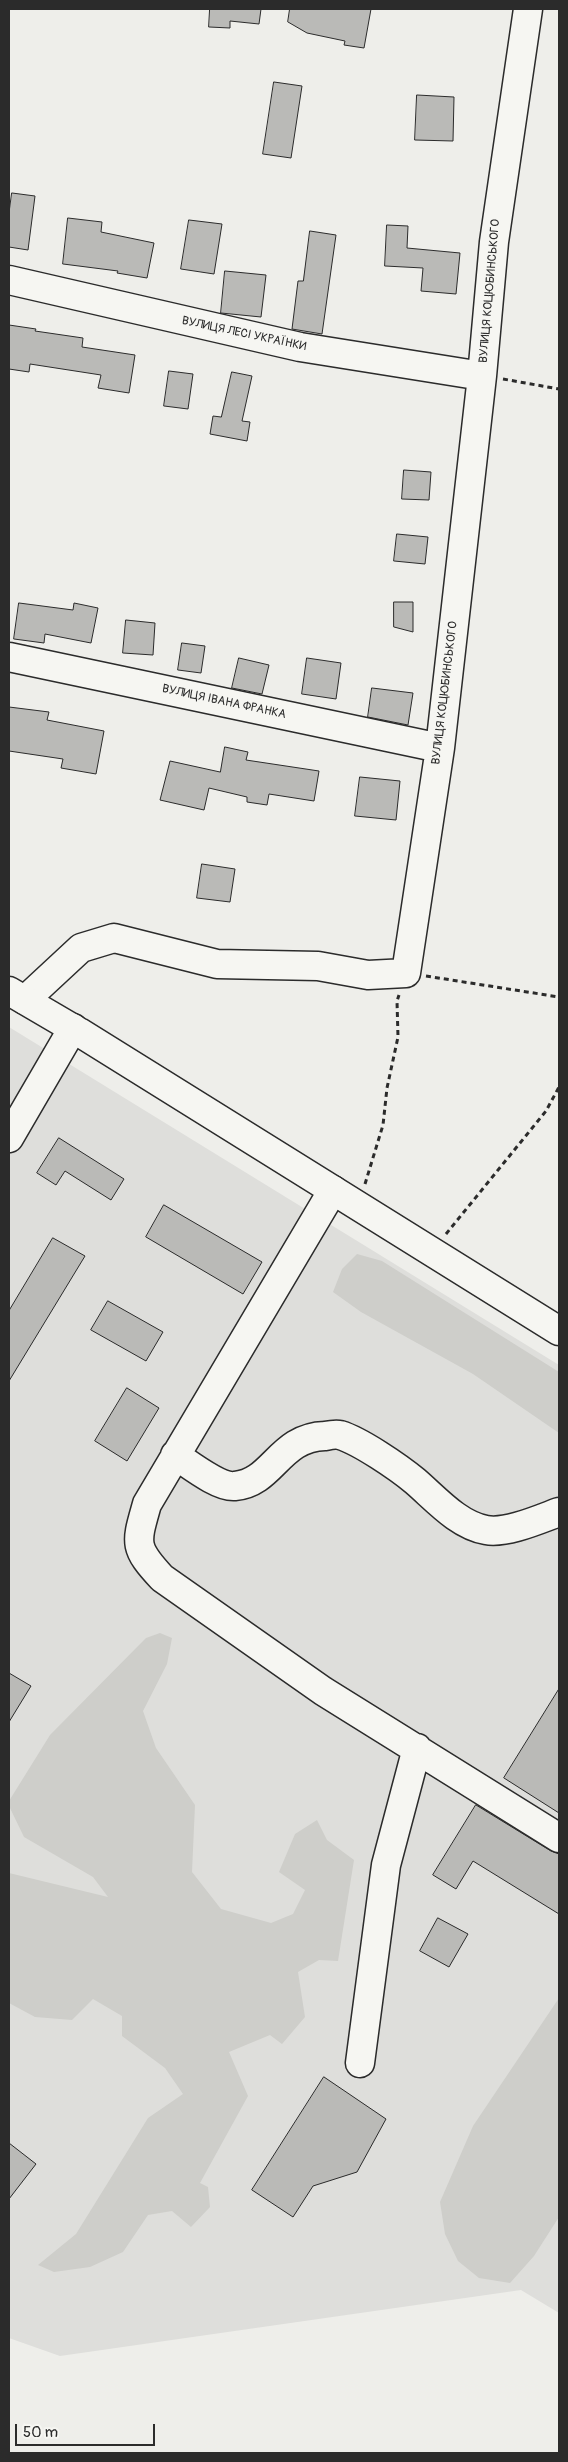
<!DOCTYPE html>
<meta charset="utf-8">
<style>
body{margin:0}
#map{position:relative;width:568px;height:2462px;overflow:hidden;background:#eeeeea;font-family:Pangolin,sans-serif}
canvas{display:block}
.frame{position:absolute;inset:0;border:10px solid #2b2b2b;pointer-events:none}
.scale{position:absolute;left:15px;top:2424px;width:140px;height:22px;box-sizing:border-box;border:2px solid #2b2b2b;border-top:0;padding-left:6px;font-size:15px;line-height:18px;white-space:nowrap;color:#2b2b2b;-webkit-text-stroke:4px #f6f6f2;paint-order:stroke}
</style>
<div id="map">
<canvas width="568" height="2462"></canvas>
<div class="frame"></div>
<div class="scale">50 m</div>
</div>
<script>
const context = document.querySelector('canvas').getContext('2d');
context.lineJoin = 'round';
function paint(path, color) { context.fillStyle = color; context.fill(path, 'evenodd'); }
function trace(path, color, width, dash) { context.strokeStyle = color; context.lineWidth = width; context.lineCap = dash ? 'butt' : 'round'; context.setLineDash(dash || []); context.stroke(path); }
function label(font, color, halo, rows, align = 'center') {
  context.font = font + ' Pangolin,sans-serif'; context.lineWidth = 5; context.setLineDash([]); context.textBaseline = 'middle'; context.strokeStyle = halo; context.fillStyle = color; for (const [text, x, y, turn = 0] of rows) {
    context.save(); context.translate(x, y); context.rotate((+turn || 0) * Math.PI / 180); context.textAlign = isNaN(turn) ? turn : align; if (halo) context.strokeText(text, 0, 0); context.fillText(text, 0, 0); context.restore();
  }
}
paint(new Path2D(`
 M9 1027 559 1365V2313L521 2290 60 2356 9 2338Z`), '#dededb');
paint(new Path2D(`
 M357 1254 382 1261 559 1372V1433L473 1374 361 1312 333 1292 342 1269Z
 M160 1633 172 1638 167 1664 143 1711 156 1748 195 1805 192 1872 221 1909 271 1923 293 1914 305 1890 279 1872 295 1834 317 1820 327 1840 354 1860 338 1961 319 1960 298 1972 305 2017 282 2044 270 2035 229 2052 248 2096 200 2183 208 2187 210 2207 191 2227 172 2211 148 2215 123 2252 90 2267 54 2272 38 2265 76 2234 148 2118 183 2094 165 2068 122 2036V2016L93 1999 72 2020 35 2017 9 2003V1873L108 1897 93 1877 24 1837 9 1806V1801L50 1735 146 1638Z
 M559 1998V2217L534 2256 510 2283 479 2278 458 2261 445 2234 440 2202 473 2126Z`), '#cececa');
const building = new Path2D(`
 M210 9H261L259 24 230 21V28L209 27Z
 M290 9H371L364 48 344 45 345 41 307 33 288 22Z
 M274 82 302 86 291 158 263 154Z
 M417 95 454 97 453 141 415 140Z
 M12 193 35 196 28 250 9 247V213Z
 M68 218 102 222 101 232 154 243 147 278 117 273 118 271 63 264Z
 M189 220 222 224 214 274 181 269Z
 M387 225 408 226 407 248 460 253 456 294 421 291 423 268 385 266Z
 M310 231 336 235 322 334 292 329 298 281H303Z
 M225 271 266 275 261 317 221 313Z
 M9 325 36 329 35 331 83 338 82 347 135 355 129 393 98 388 101 375 30 364 29 372 9 369Z
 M169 371 193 374 188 409 164 406Z
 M232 372 252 376 242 421 250 422 247 441 210 434 213 416 221 417Z
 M404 470 431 472 429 500 402 499Z
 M397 534 428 537 425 564 394 561Z
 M394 602H413V632L394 627Z
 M19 603 73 610 74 603 98 608 91 643 45 634 44 643 14 639Z
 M126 620 155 623 153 655 123 653Z
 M182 643 205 646 201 673 178 670Z
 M239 658 269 665 262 694 232 688Z
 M307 658 341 663 336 699 302 694Z
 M372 688 413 693 408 725 368 717Z
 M9 707 49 712 47 720 104 731 96 774 61 768 63 759 9 751Z
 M225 747 248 752 246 760 319 771 314 801 269 794 267 805 247 802V797L209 788 204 810 160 800 170 761 220 772Z
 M360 777 400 781 396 820 355 816Z
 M202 864 235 869 230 902 197 898Z
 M59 1138 124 1179 111 1200 65 1171 56 1185 37 1173Z
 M164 1205 262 1262 243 1294 146 1237Z
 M53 1238 85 1256 9 1381V1311Z
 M108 1301 163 1332 146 1361 91 1330Z
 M127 1388 159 1408 127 1461 95 1441Z
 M9 1673 31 1686 9 1722Z
 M559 1689V1813L504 1778Z
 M476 1805 551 1851 559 1854V1914L473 1861 456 1889 433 1875Z
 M438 1918 468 1934 449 1967 420 1951Z
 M324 2077 386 2119 357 2172 313 2186 293 2217 252 2190Z
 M9 2143 36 2164 9 2199Z`);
paint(building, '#babab7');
trace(building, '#2b2b2b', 1);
const minor = new Path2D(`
 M9 280 300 347 482 376
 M9 657 440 748
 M25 1000 81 948 114 938 217 964 318 966 368 975 406 973 440 748 482 376 494 242 528 9
 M9 1138 73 1028
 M333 1190 147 1504C136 1543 133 1547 162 1578L323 1691 559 1838
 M175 1455C189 1464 219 1488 235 1486 273 1483 279 1437 325 1436 330 1435 336 1434 340 1435 360 1441 398 1467 415 1481 436 1499 458 1525 486 1530 506 1534 540 1519 559 1512
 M360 2063 386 1865 417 1748`);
const major = new Path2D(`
 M9 991 79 1032 559 1331`);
trace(minor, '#2b2b2b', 31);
trace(major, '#2b2b2b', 31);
trace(new Path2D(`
 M503 379 559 389
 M426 976 559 997
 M365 1184 383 1125 387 1088 398 1037 397 1001 399 995
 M446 1234 546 1111 559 1087`), '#2b2b2b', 3, [5, 4]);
trace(minor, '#f6f6f2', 28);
trace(major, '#f6f6f2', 28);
label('12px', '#2b2b2b', '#f6f6f2', [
 ["ВУЛИЦЯ КОЦЮБИНСЬКОГО",490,291,-85],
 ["ВУЛИЦЯ ЛЕСІ УКРАЇНКИ",244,334,12],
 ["ВУЛИЦЯ КОЦЮБИНСЬКОГО",445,693,-83],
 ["ВУЛИЦЯ ІВАНА ФРАНКА",224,702,12]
]);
</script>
